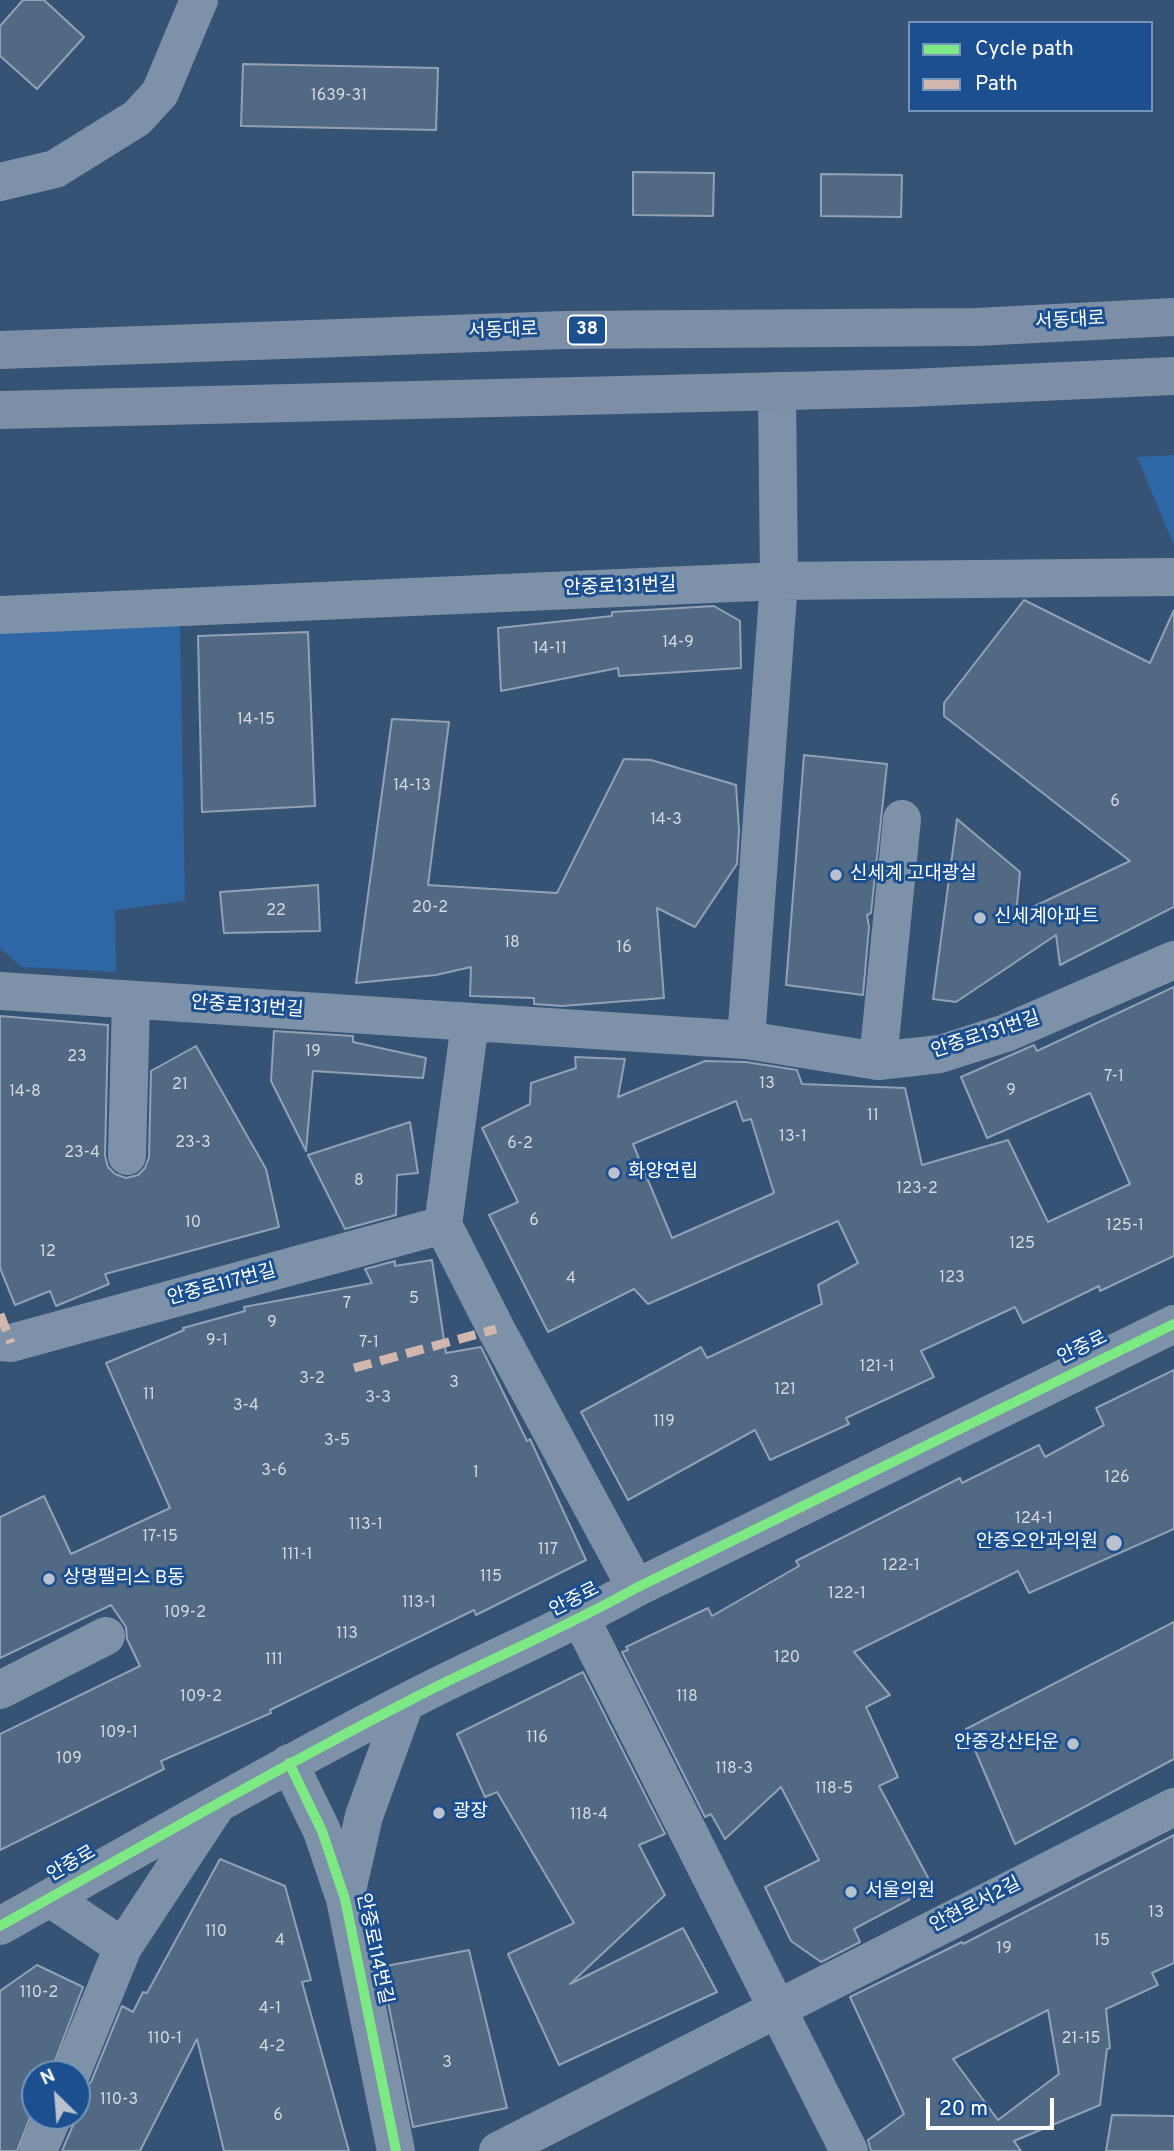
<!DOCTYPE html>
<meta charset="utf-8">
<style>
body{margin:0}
#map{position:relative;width:1174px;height:2151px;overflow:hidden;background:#365274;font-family:Overpass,sans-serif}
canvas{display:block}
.legend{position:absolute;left:908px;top:21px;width:245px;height:91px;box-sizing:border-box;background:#1b4f8f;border:2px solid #7695bc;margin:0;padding:9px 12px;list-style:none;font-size:21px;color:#fff}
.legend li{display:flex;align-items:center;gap:14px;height:35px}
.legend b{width:35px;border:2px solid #7695bc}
.north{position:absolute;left:21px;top:2060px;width:70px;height:70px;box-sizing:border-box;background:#1b4f8f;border:2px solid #7695bc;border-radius:50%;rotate:335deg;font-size:19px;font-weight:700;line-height:28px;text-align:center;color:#fff}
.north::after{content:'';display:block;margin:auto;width:24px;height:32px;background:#b9c2ce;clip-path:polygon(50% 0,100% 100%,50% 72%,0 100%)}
.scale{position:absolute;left:926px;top:2098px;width:128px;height:32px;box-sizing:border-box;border:4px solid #fff;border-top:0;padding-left:9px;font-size:21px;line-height:24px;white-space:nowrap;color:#fff;-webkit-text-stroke:5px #1b4f8f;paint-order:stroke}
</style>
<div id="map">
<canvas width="1174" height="2151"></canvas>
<ul class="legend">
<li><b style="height:9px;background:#7ce984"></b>Cycle path</li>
<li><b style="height:9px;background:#d1b7ad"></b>Path</li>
</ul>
<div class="north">N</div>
<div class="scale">20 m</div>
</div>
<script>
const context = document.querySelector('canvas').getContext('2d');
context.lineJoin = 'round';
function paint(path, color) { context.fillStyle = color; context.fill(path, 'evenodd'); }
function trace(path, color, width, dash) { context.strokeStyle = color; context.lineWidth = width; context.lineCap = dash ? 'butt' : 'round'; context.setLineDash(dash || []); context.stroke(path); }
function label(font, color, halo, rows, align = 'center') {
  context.font = font + ' Overpass,"Noto Sans KR",sans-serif'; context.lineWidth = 6; context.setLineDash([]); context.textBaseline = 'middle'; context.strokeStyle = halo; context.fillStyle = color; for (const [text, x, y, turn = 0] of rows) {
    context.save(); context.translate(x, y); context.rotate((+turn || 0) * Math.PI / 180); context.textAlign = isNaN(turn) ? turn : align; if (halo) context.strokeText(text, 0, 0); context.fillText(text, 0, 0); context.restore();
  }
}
paint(new Path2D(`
 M1174 455V546L1137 457Z
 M180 624 185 901 115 910 116 972 21 967 0 948V633Z`), '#2f66a5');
const building = new Path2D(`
 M23 0H44L84 37 37 89 0 56V26Z
 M243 64 438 68 436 130 241 126Z
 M633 172 714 173 713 216 633 215Z
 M821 174 902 175 901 217 821 216Z
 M1024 600 1150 663 1174 610V907L1060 965 1056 935 956 1002 933 999 957 819 1020 872 1016 915 1130 861 944 716V703Z
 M714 606 740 621 741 668 619 676 618 668 501 691 498 628 612 616V612Z
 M308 632 315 806 202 812 198 636Z
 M392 719 449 722 428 885 557 893 624 759 651 760 736 785 739 830 737 864 695 927 657 908 664 998 562 1006 534 1004V998L470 996 471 967 436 975 356 983Z
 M804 755 887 764 871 913 867 915 869 927 863 995 786 985Z
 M318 885 320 931 224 933 220 892Z
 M1174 987V1256L1100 1291 1099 1286 1023 1323 1015 1307 921 1351 934 1377 846 1418 849 1424 770 1460 755 1430 628 1500 581 1412 701 1347 707 1358 822 1304 818 1285 858 1263 838 1221 648 1304 634 1289 548 1332 489 1215 518 1202 482 1128 530 1104 531 1083 576 1068 575 1057 625 1059 618 1097 705 1061 746 1062 797 1070 802 1084 905 1088 922 1165 1008 1140 1048 1222 1130 1184 1090 1093 987 1138 961 1077 1034 1045 1037 1051ZM736 1101 743 1121 751 1119 774 1193 672 1238 633 1144Z
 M0 1016 108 1025 105 1156 108 1167 115 1174 126 1178 138 1175 145 1168 149 1157 151 1071 196 1046 266 1169 279 1227 105 1274 109 1284 56 1306 50 1291 15 1305 0 1268Z
 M274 1031 353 1036V1042L426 1058 423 1078 313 1071 306 1151 271 1081Z
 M410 1122 418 1173 397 1175 396 1215 345 1229 308 1155Z
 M432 1260 446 1353 481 1347 527 1441 530 1439 586 1560 476 1615 474 1610 270 1710 271 1713 161 1761 164 1769 0 1850V1734L140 1666 127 1639 126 1627 111 1605 0 1658V1517L44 1496 71 1554 170 1508 106 1363 184 1330 183 1328 245 1311 244 1307 372 1283 365 1269 395 1261V1266Z
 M1174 1370V1529L1029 1593 1018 1571 854 1652 890 1695 866 1707 898 1777 879 1786 933 1887 854 1929 860 1942 821 1962 791 1941 765 1887 819 1860 781 1787 725 1839 711 1814 705 1817 622 1652 628 1650 626 1647 708 1608 712 1616 799 1566 796 1561 960 1478 962 1483 1039 1445 1045 1457 1104 1425 1096 1408Z
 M1174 1622V1759L1015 1844 966 1729Z
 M583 1672 665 1834 639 1845 665 1895 570 1984 683 1928 717 1992 559 2065 508 1954 574 1923 497 1792 485 1797 457 1734Z
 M1174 1835V1963L1152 1973 1158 1985 1106 2009 1110 2048 1107 2049 1100 2105 1014 2141 1021 2151H871L868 2140 904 2114 850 1997 962 1942 963 1944ZM1048 2010 1059 2074 998 2120 953 2059Z
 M220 1859 285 1886 311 1980 302 1982 349 2151H224L197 2039 140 2151H62L77 2116V2094L91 2082 122 2006 133 2012 143 1992 147 1993Z
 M469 1950 507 2108 413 2127 381 1967Z
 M37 1965 83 1987 50 2074H35V2105L17 2151H0V1991Z
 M1112 2115 1174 2116V2151H1106Z`);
paint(building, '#526984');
trace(building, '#92a2b6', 2);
trace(new Path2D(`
 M0 182 55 169 137 118 160 93 199 0
 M0 615 779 581 1174 577
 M0 991 746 1040 878 1061 940 1054 1006 1033 1174 960
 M746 1040 779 581 777 391
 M878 1061 902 819
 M127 1156 131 1000
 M443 1225 470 1023
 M0 1342 11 1343 443 1225 496 1329 636 1588
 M581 1619 849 2151
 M0 1690 106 1636
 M289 1763 322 1831 345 1899 396 2151
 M50 1898 123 1947
 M345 1899 364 1816 405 1703
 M0 1926C139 1848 276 1769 418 1696 490 1659 565 1628 636 1588L1174 1324
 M71 2074 123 1947 214 1809
 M38 2151 53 2116
 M498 2151 1174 1807`), '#7d92a8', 38);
trace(new Path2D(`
 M0 350 564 330 976 327 1174 317
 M0 410 909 388 1174 376`), '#7d8ea7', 38);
trace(new Path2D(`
 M0 1314 11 1343
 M354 1368 496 1329`), '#d1b7ad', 9, [18, 9]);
trace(new Path2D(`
 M289 1763 322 1831 345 1899 396 2151
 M0 1926C139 1848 276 1769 418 1696 490 1659 565 1628 636 1588L1174 1324`), '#7ce984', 10);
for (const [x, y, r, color] of [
 [836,875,7,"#b9c2ce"],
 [980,918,7,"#b9c2ce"],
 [614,1173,7,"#b9c2ce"],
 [1114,1543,9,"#b9c2ce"],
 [49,1579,7,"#b9c2ce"],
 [1073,1744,7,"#b9c2ce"],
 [439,1813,7,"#b9c2ce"],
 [851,1892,7,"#b9c2ce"]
]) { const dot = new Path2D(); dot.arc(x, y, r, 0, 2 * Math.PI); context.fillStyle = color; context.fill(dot); trace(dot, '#1b4f8f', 2.5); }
label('16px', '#d4dae0', null, [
 ["1639-31",339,97],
 ["14-9",678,644],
 ["14-11",550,650],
 ["14-15",256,721],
 ["14-13",412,787],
 ["6",1115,803],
 ["14-3",666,821],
 ["20-2",430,909],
 ["22",276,912],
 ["18",512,944],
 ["16",624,949],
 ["19",313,1053],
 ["23",77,1058],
 ["7-1",1114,1078],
 ["13",767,1085],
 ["21",180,1086],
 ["9",1011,1092],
 ["14-8",25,1093],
 ["11",873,1117],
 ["13-1",793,1138],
 ["23-3",193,1144],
 ["6-2",520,1145],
 ["23-4",82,1154],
 ["8",359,1182],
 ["123-2",917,1190],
 ["6",534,1222],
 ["10",193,1224],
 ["125-1",1125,1227],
 ["125",1022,1245],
 ["12",48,1253],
 ["123",952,1279],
 ["4",571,1280],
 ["5",414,1300],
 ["7",347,1305],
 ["9",272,1324],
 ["9-1",217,1342],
 ["7-1",369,1344],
 ["121-1",877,1368],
 ["3-2",312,1380],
 ["3",454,1384],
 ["121",785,1391],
 ["11",149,1396],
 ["3-3",378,1399],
 ["3-4",246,1407],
 ["119",664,1423],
 ["3-5",337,1442],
 ["3-6",274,1472],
 ["1",476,1474],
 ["126",1117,1479],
 ["124-1",1034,1520],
 ["113-1",366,1526],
 ["17-15",160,1538],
 ["117",548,1551],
 ["111-1",297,1556],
 ["122-1",901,1567],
 ["115",491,1578],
 ["122-1",847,1595],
 ["113-1",419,1604],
 ["109-2",185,1614],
 ["113",347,1635],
 ["120",787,1659],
 ["111",274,1661],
 ["109-2",201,1698],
 ["118",687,1698],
 ["109-1",119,1734],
 ["116",537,1739],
 ["109",69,1760],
 ["118-3",734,1770],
 ["118-5",834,1790],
 ["118-4",589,1816],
 ["13",1156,1914],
 ["110",216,1933],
 ["4",280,1942],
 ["15",1102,1942],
 ["19",1004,1950],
 ["110-2",39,1994],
 ["4-1",270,2010],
 ["110-1",165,2040],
 ["21-15",1081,2040],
 ["4-2",272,2048],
 ["3",447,2064],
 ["110-3",119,2101],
 ["6",278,2117]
]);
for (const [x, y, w] of [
 [587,330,38]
]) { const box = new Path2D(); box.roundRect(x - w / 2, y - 14.5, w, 29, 5); context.fillStyle = '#1b4f8f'; context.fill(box); trace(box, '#fff', 2); }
label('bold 18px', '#fff', null, [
 ["38",587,330]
]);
label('19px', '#fff', '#1b4f8f', [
 ["서동대로",1070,322,-3],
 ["서동대로",503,332,-2],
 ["안중로131번길",620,588,-2],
 ["안중로131번길",247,1008,4],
 ["안중로131번길",986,1036,-18],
 ["안중로117번길",222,1286,-15],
 ["안중로",1083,1349,-26],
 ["안중로",575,1601,-27],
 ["안중로",72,1865,-30],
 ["안현로서2길",976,1906,-27],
 ["안중로114번길",373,1949,78]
]);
label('19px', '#fff', '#1b4f8f', [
 ["신세계 고대광실",850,875],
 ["신세계아파트",994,918],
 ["화양연립",628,1173],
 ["안중오안과의원",1098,1543,"right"],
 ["상명팰리스 B동",63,1579],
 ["안중강산타운",1059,1744,"right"],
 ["광장",453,1813],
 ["서울의원",865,1892]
], 'left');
</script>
